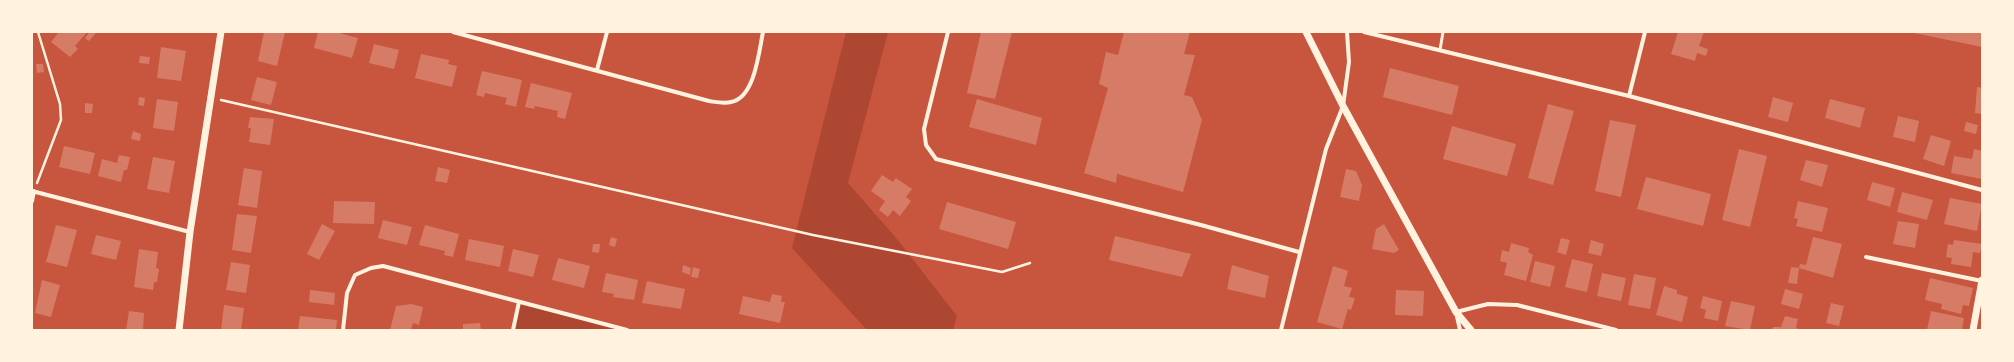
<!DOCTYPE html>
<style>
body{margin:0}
#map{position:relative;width:2014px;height:362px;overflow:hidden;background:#c8553d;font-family:Cabin,sans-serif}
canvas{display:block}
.frame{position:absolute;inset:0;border:33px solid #fff3e0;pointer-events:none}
</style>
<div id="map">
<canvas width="2014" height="362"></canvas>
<div class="frame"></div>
</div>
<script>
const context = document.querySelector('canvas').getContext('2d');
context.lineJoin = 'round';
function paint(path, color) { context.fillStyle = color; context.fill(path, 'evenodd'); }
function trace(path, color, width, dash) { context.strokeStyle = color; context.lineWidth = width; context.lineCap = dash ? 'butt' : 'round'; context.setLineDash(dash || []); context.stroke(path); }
paint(new Path2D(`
 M846 32H888L848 183 897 239 957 316 953 330H867L792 248Z
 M519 302 621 330H513Z`), '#ae4732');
paint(new Path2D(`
 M59 32H87L75 46 78 49 70 57 51 42Z
 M88 32 96 33 89 41 85 38 89 33Z
 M264 32H285L277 66 258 61Z
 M318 32H336L358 38 352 58 314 48Z
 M981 32H1012L995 99 967 93Z
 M1124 32H1190L1184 54 1195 55 1184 95 1192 97 1202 120 1183 192 1117 174 1116 183 1084 173 1108 88 1099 84 1106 52 1118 55Z
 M1678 32H1704L1699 46 1708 49 1706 56 1697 53 1695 61 1671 54Z
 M1914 32H1982V47L1914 33Z
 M374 44 399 50 394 69 369 63Z
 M161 47 186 51 181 81 157 78Z
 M421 54 449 60 448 64 457 66 452 87 415 78Z
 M140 56 150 57 149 64 139 63Z
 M36 64H43L44 72 37 73Z
 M1390 68 1459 86 1452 115 1383 97Z
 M482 71 522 80 516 107 505 104 507 98 485 93 484 97 476 95Z
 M257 77 277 82 271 105 251 100Z
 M531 83 572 93 565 119 557 117 558 111 535 106 534 109 525 107Z
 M1977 87 1982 88V114L1975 113Z
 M139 97 145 98 144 106 138 105Z
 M1773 97 1793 103 1788 122 1768 117Z
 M157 99 178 102 174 131 153 128Z
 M977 99 1042 118 1036 145 969 127Z
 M1830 99 1865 108 1860 128 1825 118Z
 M85 103 93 104 92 113H85Z
 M1548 104 1574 111 1553 185 1528 178Z
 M1898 116 1919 121 1915 142 1893 137Z
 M250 117 274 119 270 145 249 142 251 128H248Z
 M1610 120 1636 125 1621 197 1595 191Z
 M1966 122 1978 125 1976 134 1964 131Z
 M1452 126 1516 144 1507 176 1443 159Z
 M133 131 141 134 140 141 131 139Z
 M1931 135 1951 141 1944 166 1923 159Z
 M64 146 95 153 90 174 59 167Z
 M1739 149 1767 156 1750 227 1722 220Z
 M1974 149 1982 151V179L1951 173 1954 156 1972 159Z
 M119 155 130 157 127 170H124L121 182 98 176 102 159 117 163Z
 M153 157 175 161 169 193 147 189Z
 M1806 160 1828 165 1822 187 1800 180Z
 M438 167 450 170 447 183 435 181Z
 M244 168 262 171 257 208 238 205Z
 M1346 169 1356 171 1362 185 1359 201 1340 197Z
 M882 175 893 182 896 178 912 189 906 197 911 201 900 216 893 210 888 217 879 210 885 201 871 191Z
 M1646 177 1711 194 1703 226 1637 209Z
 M1872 182 1895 188 1890 207 1867 200Z
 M1902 192 1933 200 1927 220 1897 212Z
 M1950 198 1982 204 1977 231 1944 224Z
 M334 201 375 202 374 224 333 223Z
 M1798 201 1828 208 1822 232 1796 226 1798 219 1794 218Z
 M947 202 1016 222 1008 249 939 229Z
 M237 214 257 216 251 253 232 250Z
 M383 220 412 227 407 245 378 238Z
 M1898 221 1919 224 1915 248 1893 244Z
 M322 224 335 231 319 260 307 254Z
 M1384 224 1399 250 1394 253 1372 249 1376 229Z
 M56 225 77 230 67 267 46 262Z
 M425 225 459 234 453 257 444 255 445 251 419 245Z
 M96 235 121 241 116 260 91 254Z
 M1115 236 1191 254 1182 277 1109 260Z
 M611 237 617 239 615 247 609 245Z
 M1813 237 1842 244 1833 278 1799 268 1800 264 1806 265Z
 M1561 238 1570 240 1566 255 1557 252Z
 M469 239 504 246 500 267 465 260Z
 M1591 240 1604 244 1601 256 1588 253Z
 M1954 240 1982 244 1980 253 1973 252 1971 267 1951 264 1952 258 1946 257 1948 244 1953 245Z
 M1511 243 1529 248 1528 252 1533 255 1526 281 1504 275 1507 263 1500 261 1502 250 1509 252Z
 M593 244H600L599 253 592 252Z
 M139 249 158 252 156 268 159 269 157 282H154L153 290 134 287Z
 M513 249 539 255 533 277 508 271Z
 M558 258 590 266 584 288 552 280Z
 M1572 259 1593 264 1587 292 1565 287Z
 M1535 261 1555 266 1550 287 1530 282Z
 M231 262 250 265 246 293 226 290Z
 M683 265 691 268 690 275 682 272Z
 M1232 265 1269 276 1265 298 1227 289Z
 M1333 266 1348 271 1344 286 1352 288 1349 297 1355 298 1351 310 1348 309 1342 329 1317 322Z
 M693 267 700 269 698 278 691 277Z
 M1791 267 1799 268 1797 284 1788 283Z
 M606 273 638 280 634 300 613 297 614 294 602 292Z
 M1602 273 1626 278 1621 301 1597 296Z
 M1634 274 1656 278 1650 309 1628 305Z
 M1930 278 1973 288 1969 306 1963 305 1961 314 1941 309 1942 304 1925 300Z
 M42 280 60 285 51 317 35 313Z
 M647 281 685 289 681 309 642 303Z
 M1664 286 1677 290V294L1688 297 1682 322 1656 315Z
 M1785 289 1803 294 1799 309 1781 304Z
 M310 290 335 293 334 305 309 302Z
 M1396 290 1424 291 1423 316 1395 315Z
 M772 294 782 296 781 302H785L780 323 739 314 743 296 770 302Z
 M1703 296 1722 301 1718 321 1704 318 1706 310 1700 308Z
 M1731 301 1755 306 1750 330 1725 326Z
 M1831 303 1844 306 1839 326 1826 323Z
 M411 304 423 307 419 325 413 323 411 330H390L396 306Z
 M224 305 244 308 241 330H221Z
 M129 311 144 313 143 330H126Z
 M1931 311 1964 318 1962 330H1927Z
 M300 316 337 320 336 330H298Z
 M1785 316 1798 319 1796 328 1802 330H1772L1773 327H1781Z
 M480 323 481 330H463V324Z`), '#d67c66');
trace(new Path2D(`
 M221 100 813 235 1002 272 1030 263
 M37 183 61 120 60 104 38 32`), '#fff3e0', 2.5);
trace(new Path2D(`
 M1440 50 1443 32`), '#fff3e0', 3);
trace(new Path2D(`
 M453 32 709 101C716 102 724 104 731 102 755 98 759 51 763 32
 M948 32 924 129 926 145 936 159 1201 225 1299 252
 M1364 32 1629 96 1982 190
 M597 70 607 32
 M1629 96 1645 32
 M32 191 190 232
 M32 201 34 191
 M1866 257 1982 281
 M343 330 347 293 355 275 371 268 383 266 627 330
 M513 330 519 302
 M1281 330 1326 149 1343 106 1349 62 1347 32
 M1460 330 1456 312 1488 304 1517 305 1616 330`), '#fff3e0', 4);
trace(new Path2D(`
 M1306 32 1343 106 1456 312 1471 330
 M179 330 190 232 221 32
 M1973 330 1982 280`), '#fff3e0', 7);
</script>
